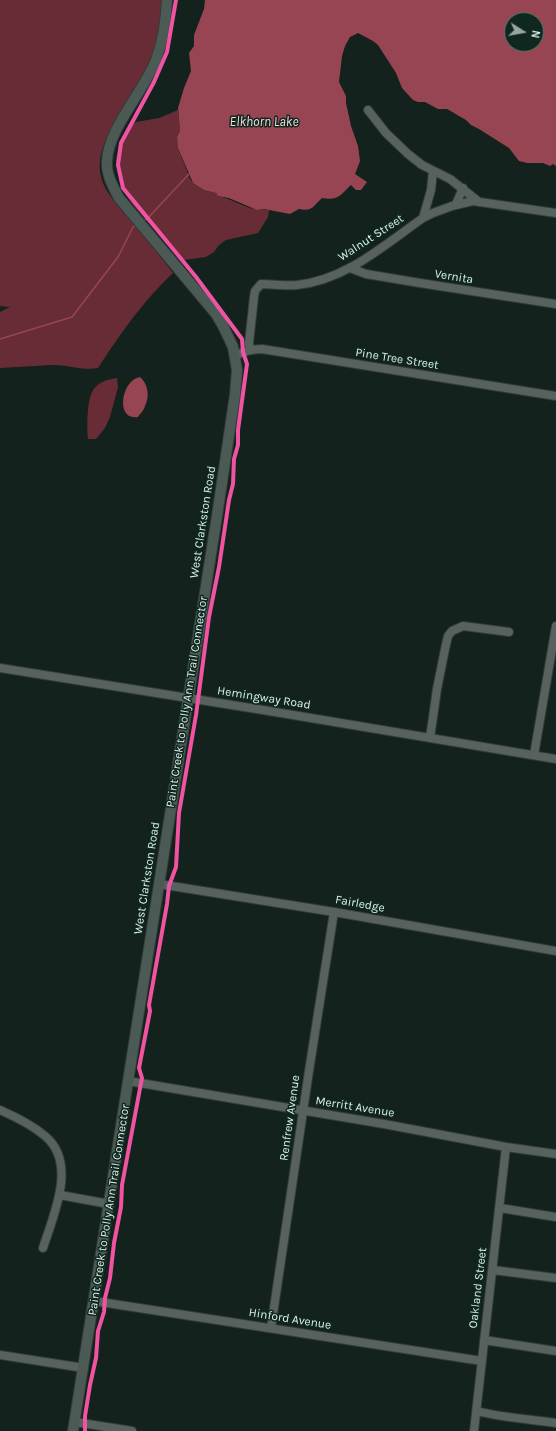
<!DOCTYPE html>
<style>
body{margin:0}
#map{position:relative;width:556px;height:1431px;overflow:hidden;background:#14221e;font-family:Karla,sans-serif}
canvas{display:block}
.north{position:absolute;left:504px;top:12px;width:40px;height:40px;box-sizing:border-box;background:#0e2820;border:1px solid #617770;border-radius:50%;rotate:101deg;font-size:11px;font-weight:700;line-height:16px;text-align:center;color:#deede8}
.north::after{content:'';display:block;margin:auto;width:14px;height:18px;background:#97a6a1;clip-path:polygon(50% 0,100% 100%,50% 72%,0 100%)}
</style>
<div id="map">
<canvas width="556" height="1431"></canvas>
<div class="north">N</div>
</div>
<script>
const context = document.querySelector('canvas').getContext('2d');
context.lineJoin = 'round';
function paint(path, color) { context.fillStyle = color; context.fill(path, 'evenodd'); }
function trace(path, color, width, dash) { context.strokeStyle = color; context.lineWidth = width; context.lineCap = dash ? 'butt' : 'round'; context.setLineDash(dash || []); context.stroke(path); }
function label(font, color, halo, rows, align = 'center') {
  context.font = font + ' Karla,sans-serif'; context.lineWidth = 3; context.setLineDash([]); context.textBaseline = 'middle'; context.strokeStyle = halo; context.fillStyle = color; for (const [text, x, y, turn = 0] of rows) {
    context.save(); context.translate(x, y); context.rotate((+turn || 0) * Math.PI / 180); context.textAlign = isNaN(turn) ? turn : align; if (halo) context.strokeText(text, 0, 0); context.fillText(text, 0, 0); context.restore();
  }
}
paint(new Path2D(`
 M0 0H162C161 26 155 52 144 76 129 106 90 144 102 180 105 192 119 207 128 217 143 235 159 254 173 273 143 301 120 334 98 368 82 371 67 364 51 365 34 366 17 367 0 368V312L10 307 0 306Z
 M178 110 180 131 177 137 178 148 190 179 193 183 204 190 216 193 218 196C231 199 238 204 250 208 257 210 262 209 269 210L268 217 258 233 226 240 219 245 214 252 206 257 184 260 176 255 133 205 123 191 116 160 119 144 128 128 136 122 159 118Z
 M117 378 118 387 110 417 105 428 96 439H88C87 429 87 420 88 410 90 390 95 381 117 378Z`), '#682c36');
paint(new Path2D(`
 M205 0H556V166L553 164 550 166 543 163H527L519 161 509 148 479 129 471 125 466 120 447 109H438L425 102H418L413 100 402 88 396 73 378 45 373 41 358 33 350 37 345 46 342 56 339 82 346 96V103L351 126 358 146 360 161 355 174 367 182 361 190H356L351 185C340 195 339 201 322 198 313 206 313 212 299 209L290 214 264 209 257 210 229 198 218 196 216 193 204 190 193 183 178 148 177 137 180 131 178 108 184 88 191 71 189 53 194 46V35L204 9ZM512 20H536V44H512Z
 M140 377C148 384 150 396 145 406 144 410 140 414 138 417 115 421 121 380 140 377Z`), '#974552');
trace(new Path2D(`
 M143 221 148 218 189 174
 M0 339 72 317 118 257 133 227 136 225`), '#974552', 1.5);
const minor = new Path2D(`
 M368 110 386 133 408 154 422 165 450 179 479 202
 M456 204 463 188
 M423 218 431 190 433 171
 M350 268 366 274 420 283 556 304
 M250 350 249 343 254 297 255 291 261 284C273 284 285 286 297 285 346 280 384 245 423 218L433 213 452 206 473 201 556 213
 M235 356C244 351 252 349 262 349L556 396
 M0 668 263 710 556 759
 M430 738 437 689 445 649 448 636 452 631 463 626 509 632
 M534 755 556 626
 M159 884 334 912 556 951
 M128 1081 384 1124 506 1147 556 1154
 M0 1110C16 1117 32 1125 45 1136 78 1163 53 1216 43 1248
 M60 1195 109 1204
 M500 1208 556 1217
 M493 1270 556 1278
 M94 1301 482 1361
 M271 1328 309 1071 334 912
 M484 1340 556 1351
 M0 1355 84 1368
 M477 1411C503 1418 529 1419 556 1423
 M75 1422 132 1431
 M474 1431 506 1147`);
const major = new Path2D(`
 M73 1431 217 516 235 395 237 370 233 347 223 326 216 314 119 198C113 187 106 174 107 161 108 129 144 91 156 60 163 41 166 20 167 0`);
trace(minor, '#323c39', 10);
trace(major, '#323c39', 12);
trace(minor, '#57625e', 8);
trace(major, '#4b5a55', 10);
trace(new Path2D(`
 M85 1431V1416L90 1385 96 1358 98 1331 104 1312 105 1298 110 1278 114 1243 121 1207 122 1185 141 1083 142 1078 139 1068 150 1011 149 1005 167 904 169 886 176 867 179 813 196 715 209 617 219 567 229 500 233 484 234 459 238 445V430L247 364 243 352 242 339 196 277 123 188 118 165 121 143 154 82 167 52 176 0`), '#f153a3', 4);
label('12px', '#deede8', '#0e2820', [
 ["Walnut Street",371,238,-33],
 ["Vernita",454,277,9],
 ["Pine Tree Street",397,359,9],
 ["West Clarkston Road",203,522,-81],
 ["Hemingway Road",264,698,9],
 ["Paint Creek to Polly Ann Trail Connector",187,702,-81],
 ["West Clarkston Road",147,878,-81],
 ["Fairledge",360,904,10],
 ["Merritt Avenue",355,1107,9],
 ["Renfrew Avenue",290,1118,-82],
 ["Paint Creek to Polly Ann Trail Connector",109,1210,-81],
 ["Oakland Street",478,1288,-83],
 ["Hinford Avenue",290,1319,9]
]);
label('italic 13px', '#f7dcde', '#0e2820', [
 ["Elkhorn Lake",264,122]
]);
</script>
